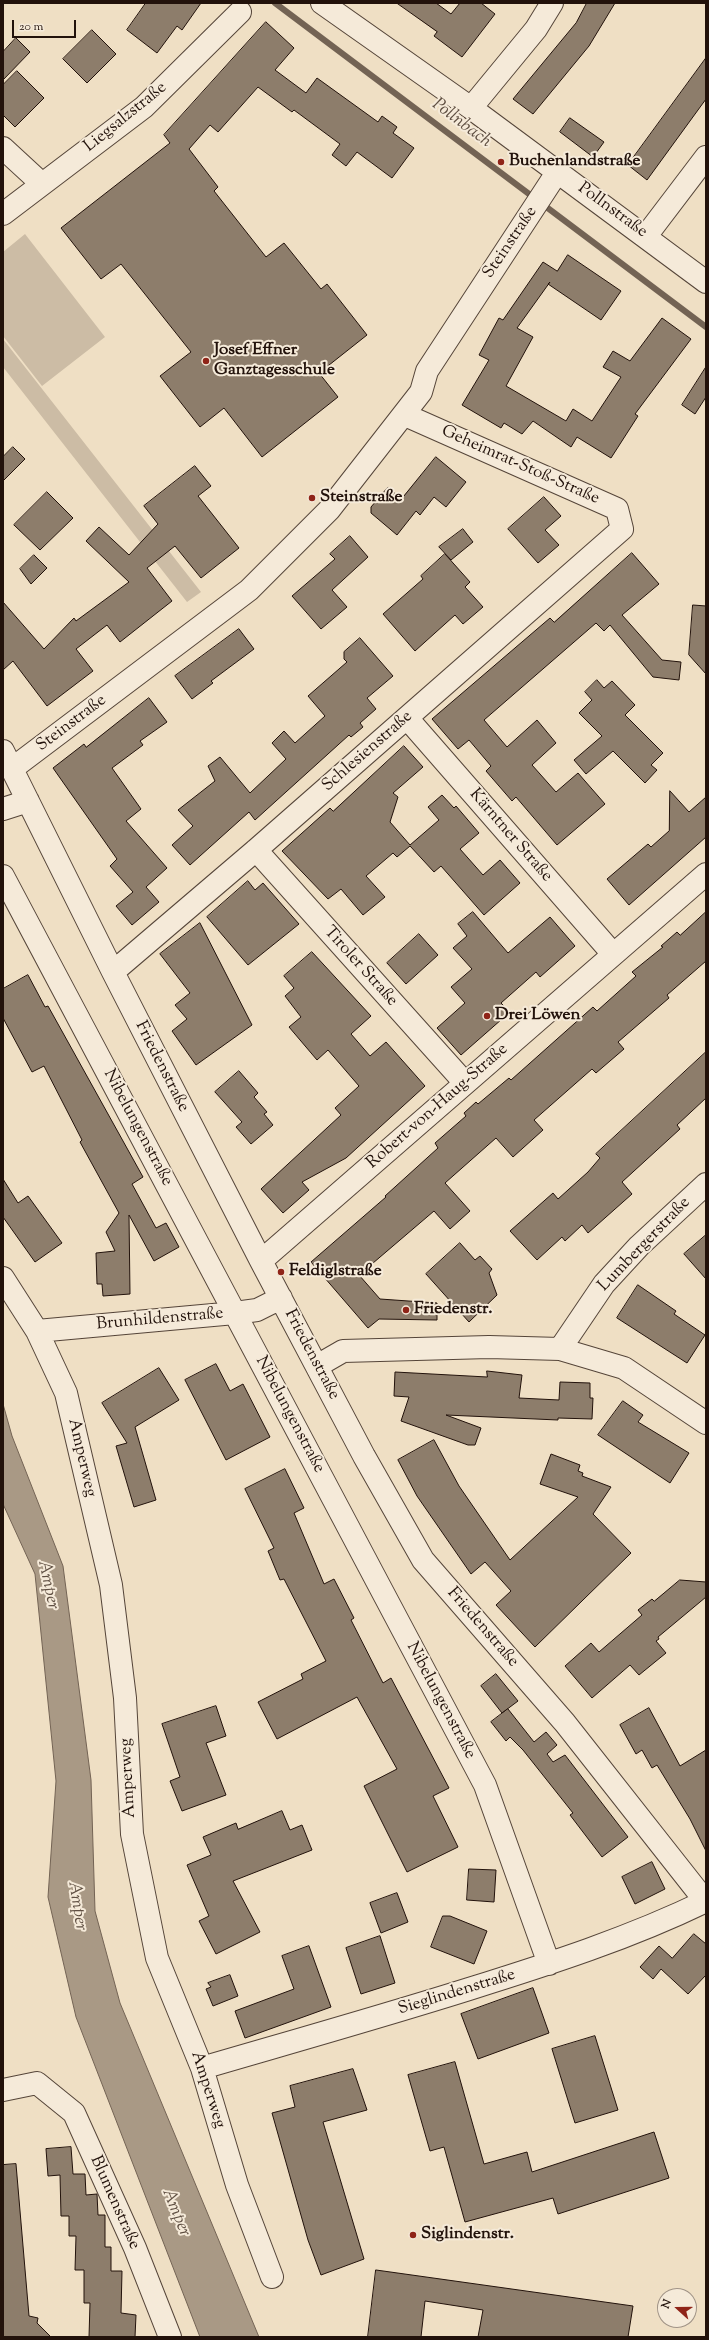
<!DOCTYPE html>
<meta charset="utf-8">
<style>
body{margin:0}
#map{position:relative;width:709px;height:2340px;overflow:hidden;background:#efdfc4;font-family:"Sorts Mill Goudy",serif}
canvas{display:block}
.frame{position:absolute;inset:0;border:4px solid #22120b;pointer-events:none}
.north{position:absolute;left:657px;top:2288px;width:40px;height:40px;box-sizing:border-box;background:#f5ead9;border:1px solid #a19487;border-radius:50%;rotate:291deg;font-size:11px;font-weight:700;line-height:16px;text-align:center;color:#22120b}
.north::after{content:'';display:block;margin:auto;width:14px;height:18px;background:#8f2418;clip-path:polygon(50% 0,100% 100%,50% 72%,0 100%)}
.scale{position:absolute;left:12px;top:20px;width:64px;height:18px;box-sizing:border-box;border:2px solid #22120b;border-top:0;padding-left:5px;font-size:12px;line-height:14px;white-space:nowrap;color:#22120b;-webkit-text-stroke:3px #f5ead9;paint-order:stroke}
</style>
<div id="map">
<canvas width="709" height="2340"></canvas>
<div class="frame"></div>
<div class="north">N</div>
<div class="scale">20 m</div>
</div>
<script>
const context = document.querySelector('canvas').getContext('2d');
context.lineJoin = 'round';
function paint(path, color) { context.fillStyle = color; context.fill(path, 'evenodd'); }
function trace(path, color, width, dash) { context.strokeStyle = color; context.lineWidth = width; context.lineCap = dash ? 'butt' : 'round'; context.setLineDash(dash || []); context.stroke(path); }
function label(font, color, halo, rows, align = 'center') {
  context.font = font + ' "Sorts Mill Goudy",serif'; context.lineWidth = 4; context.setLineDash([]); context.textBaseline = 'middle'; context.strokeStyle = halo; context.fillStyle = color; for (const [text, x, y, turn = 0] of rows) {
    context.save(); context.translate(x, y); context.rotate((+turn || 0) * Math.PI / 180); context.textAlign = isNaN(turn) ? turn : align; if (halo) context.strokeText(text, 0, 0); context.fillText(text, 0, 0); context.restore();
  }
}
paint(new Path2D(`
 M25 234 105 337 42 386 3 336V252Z
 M3 339 201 592 187 602 3 367Z`), '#ccbca5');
const water = new Path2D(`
 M3 1404 12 1436 63 1566 91 1780 95 1911 120 2003 259 2337H200L76 2017 48 1897 56 1781 35 1574 3 1504Z`);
paint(water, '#a99985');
trace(water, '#736354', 1);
trace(new Path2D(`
 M275 3 706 327`), '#736354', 6);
const building = new Path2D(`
 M146 3H201L182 30 177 26 157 53 127 30Z
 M397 3H436L451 14 460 3H481L495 14 462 57 434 36 437 32Z
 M587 3H615L589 46 533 114 513 99 576 23Z
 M266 22 294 48 275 70 306 93 317 78 378 122 382 116 397 127 393 133 414 148 392 178 357 152 346 166 332 155 340 144 294 110 292 112 258 87 218 132 210 125 189 149 218 187 214 191 266 257 284 243 321 289 327 284 367 335 319 373 338 397 262 457 224 408 200 427 160 376 191 352 121 264 101 279 61 228 170 143 164 135Z
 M92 30 116 54 87 83 63 59Z
 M16 38 30 52 3 80V52Z
 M706 58V99L647 180 628 165Z
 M17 71 44 98 15 127 3 115V85Z
 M570 118 604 142 593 157 560 132Z
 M568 255 621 291 601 320 548 284 550 282 517 328 533 337 506 386 566 421 573 409 592 421 621 377 603 367 613 351 630 361 662 318 691 339 635 414 638 416 611 458 577 437 571 447 533 421 522 434 504 423 501 428 462 405 489 360 479 355 499 318 503 320 543 262 557 271Z
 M706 367V397L695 414 682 405Z
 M13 447 25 459 3 481V457Z
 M436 457 466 482 446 507 434 497 420 515 416 511 397 535 371 513V507L388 487 401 499Z
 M195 466 211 486 198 496 239 548 201 578 175 546 147 568 172 601 120 642 107 625 76 649 93 671 47 706 13 661 3 670V602L44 649 74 618 76 621 129 582 86 541 99 527 129 555 158 524 144 506Z
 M47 492 73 518 40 550 14 525Z
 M544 497 561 516 545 530 559 545 538 563 508 529Z
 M463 529 473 542 451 560 439 547Z
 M350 536 368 557 332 590 347 607 321 629 292 596 335 559 330 554Z
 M632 553 659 584 622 615 662 660 681 662 679 680 653 677 610 625 604 631 596 623 484 720 507 747 537 720 556 743 532 765 556 792 578 773 605 804 557 845 516 797 512 801 486 771 491 766 469 740 458 749 432 719 550 618 554 622Z
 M445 554 470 582 465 587 483 607 463 624 455 615 415 651 383 614 423 579 421 576Z
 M34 555 47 568 31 584 20 569Z
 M693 605 706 606V674L689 655Z
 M239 629 254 649 211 681 213 683 192 699 175 676Z
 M360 638 393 676 367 698 376 709 360 723 363 727 351 737 349 735 255 820 249 812 190 865 172 845 193 826 178 810 215 781 208 766 220 757 250 793 286 759 272 743 284 731 295 743 325 716 308 696 347 662 344 659V652Z
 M597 680 604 688 612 681 635 705 625 715 663 753 651 765 657 770 645 783 613 751 586 774 574 760 602 736 579 713 592 700 585 692Z
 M149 698 167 722 140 741 143 745 112 768 141 809 126 821 167 868 146 887 159 902 132 925 116 906 133 892 110 866 117 859 53 768 84 744 86 747Z
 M404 746 423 767 393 793 398 797 390 822 410 845 439 820 428 807 442 795 454 808 456 806 479 833 460 849 483 875 500 860 520 883 484 915 441 866 434 872 410 846 397 857 393 853 366 876 385 897 363 915 341 889 328 899 282 851 330 808 333 811Z
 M670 791 689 812 706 797V837L629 905 607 879 648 844 651 847 669 831Z
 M248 881 255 890 263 883 299 924 248 965 207 917Z
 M473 912 508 953 550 917 575 946 540 977 536 972 501 1003 510 1012 461 1055 437 1028 465 1003 451 987 472 969 453 948 467 936 458 924Z
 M706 912V961L667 995 669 998 618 1042 624 1049 596 1073 592 1069 534 1120 543 1130 513 1157 496 1138 445 1183 470 1211 450 1229 434 1211 359 1275 380 1299 437 1303V1320L379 1319 368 1328 311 1262 386 1197 385 1196 438 1148 435 1143 466 1116 464 1113 476 1102 478 1104 509 1078 511 1080 593 1007 597 1011 636 976 632 972 663 947 661 946 677 932 680 935Z
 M200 923 252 1025 196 1065 172 1031 187 1019 175 1005 190 993 160 954Z
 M419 934 438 955 406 984 387 963Z
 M312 952 371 1016 351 1034 370 1056 386 1042 425 1086 346 1158 302 1182 309 1190 283 1213 261 1189 341 1115 335 1108 359 1086 328 1050 317 1060 289 1027 301 1017 285 996 294 988 284 976Z
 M28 975 45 1007 48 1006 143 1177 132 1184 156 1228 166 1223 179 1247 154 1261 129 1215 130 1294 103 1296 102 1284H97L96 1253 115 1251 106 1232 119 1213 80 1142 82 1140 44 1066 32 1072 3 1018V989Z
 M706 1052V1098L677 1125 680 1129 622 1182 632 1194 588 1233 582 1225 565 1241 562 1237 537 1260 510 1231 553 1193 558 1199 588 1172 600 1158 596 1154Z
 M239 1071 258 1093 254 1097 267 1112 264 1114 273 1125 251 1144 236 1127 242 1122 215 1092Z
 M3 1179 18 1203 28 1196 62 1243 35 1262 3 1217Z
 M706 1235V1279L684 1254Z
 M460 1243 475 1260 480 1256 492 1269 489 1273 497 1295 469 1322 426 1274Z
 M638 1285 676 1311 674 1314 705 1335 687 1363 617 1318Z
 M216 1364 230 1391 243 1384 270 1437 226 1460 185 1380Z
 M159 1368 179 1400 135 1427 156 1500 134 1507 116 1446 127 1443 102 1403Z
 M487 1371 522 1375 519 1398 559 1400 560 1382 590 1383V1398H593L592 1419 558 1418V1420L446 1415 481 1428 475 1445H468L401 1421 409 1397 394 1396 395 1372 487 1377Z
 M623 1401 643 1415 638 1422 689 1453 670 1483 598 1435Z
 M434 1440 459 1486 510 1560 578 1497 540 1484 551 1454 580 1465 578 1471 583 1473 582 1476 611 1487 593 1514 631 1553 535 1647 496 1605 511 1591 485 1562 471 1574 417 1496 398 1460Z
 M285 1469 304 1508 294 1513 324 1584 334 1579 354 1618 351 1620 383 1683 391 1678 449 1788 433 1796 458 1847 407 1872 364 1786 397 1769 357 1697 277 1739 258 1702 303 1679 301 1674 326 1661 284 1579 280 1580 268 1551 274 1548 245 1489Z
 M680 1580 706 1582V1597L658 1637 659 1639 656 1641 666 1653 639 1675 630 1665 592 1698 565 1666 591 1643 599 1652 642 1615 638 1610 652 1599 654 1601Z
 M496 1674 518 1701 502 1713 481 1686Z
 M216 1706 226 1736 206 1743 226 1795 182 1811 170 1781 180 1777 162 1724Z
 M649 1708 680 1766 706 1750V1851L690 1819 657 1765 652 1768 642 1750 636 1754 620 1725Z
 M508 1709 534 1742 546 1732 557 1745 547 1754 553 1762 565 1755 628 1837 602 1857 570 1815 573 1813 523 1750 510 1737 506 1741 491 1722Z
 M282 1811 290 1830 302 1825 312 1850 233 1881 260 1932 216 1954 199 1921 209 1916 187 1865 211 1855 203 1837 236 1823 238 1829Z
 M652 1862 665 1889 635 1904 622 1877Z
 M469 1869 496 1870 494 1902 467 1900Z
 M397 1893 408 1922 381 1933 370 1903Z
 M443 1916H450L487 1931 474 1964 431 1947Z
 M694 1934 706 1944V1975L688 1994 661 1969 653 1979 640 1967 659 1946 672 1958Z
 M380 1936 395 1983 361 1994 346 1948Z
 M309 1946 331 2007 245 2038 235 2011 294 1989 282 1956Z
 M230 1975 238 1996 213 2006 206 1989 211 1987 208 1983Z
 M533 1988 549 2033 478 2059 461 2014Z
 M595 2036 618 2110 575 2123 552 2049Z
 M455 2062 484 2164 527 2152 532 2172 654 2132 669 2178 558 2214 553 2198 465 2222 444 2147 430 2151 408 2075Z
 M353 2069 367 2110 323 2122 364 2259 321 2275 308 2240 272 2113 295 2107 290 2086Z
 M71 2147 73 2174H85L86 2195 97 2194 98 2215H105V2247H111V2271H122L121 2313 136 2315 135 2337H89L90 2303H84V2270H75L76 2236H69V2216H61L60 2175 48 2176 46 2149Z
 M16 2164 29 2316 38 2318 37 2323 51 2337H3V2165Z
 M376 2270 633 2306 628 2337H478L483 2310 425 2301 421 2337H368Z`);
paint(building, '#8d7d6b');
trace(building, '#22120b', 1);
const minor = new Path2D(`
 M322 3 471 108 706 282
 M471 108 536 29 552 3
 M3 148 42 184
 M3 214 144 107 240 12
 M646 236 706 157
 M407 718 613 954
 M3 751 113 972 261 1261 364 1456 423 1560 565 1723 706 1902
 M13 768 249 590 329 510 421 392 427 371 558 171
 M3 809 28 801
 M256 850 465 1083
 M3 876 485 1785 549 1964
 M113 972 256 850 622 529 617 509 405 415
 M261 1261 706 874
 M3 1278 37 1331 66 1393 111 1585 125 1698 132 1834 157 1958 202 2068 237 2185 272 2277
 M37 1331 235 1313 257 1310 281 1298
 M560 1349 604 1284 639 1246 706 1184
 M317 1366 343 1351 489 1347 560 1349 624 1368 706 1423
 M202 2068C291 2042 380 2017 469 1989 549 1964 630 1938 706 1901
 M3 2090 37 2083 74 2113 135 2248 170 2337`);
trace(minor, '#554539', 24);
trace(minor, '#f5ead9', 22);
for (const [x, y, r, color] of [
 [501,162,4,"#8f2418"],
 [206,361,4,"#8f2418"],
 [312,498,4,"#8f2418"],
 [487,1016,4,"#8f2418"],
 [281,1272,4,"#8f2418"],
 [406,1310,4,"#8f2418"],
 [413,2235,4,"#8f2418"]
]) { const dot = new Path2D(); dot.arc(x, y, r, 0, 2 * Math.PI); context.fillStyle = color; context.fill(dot); trace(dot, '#f5ead9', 1.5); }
label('17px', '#22120b', '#f5ead9', [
 ["Liegsalzstraße",126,118,-39],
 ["Pollnstraße",612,211,36],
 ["Steinstraße",511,243,-56],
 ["Geheimrat-Stoß-Straße",520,466,24],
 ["Steinstraße",72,724,-37],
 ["Schlesienstraße",368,752,-41],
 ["Kärntner Straße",510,836,49],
 ["Tiroler Straße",360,967,48],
 ["Friedenstraße",161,1067,63],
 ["Robert-von-Haug-Straße",438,1107,-41],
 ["Nibelungenstraße",137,1128,62],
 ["Lumbergerstraße",645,1245,-46],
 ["Brunhildenstraße",160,1320,-5],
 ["Friedenstraße",311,1355,62],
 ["Nibelungenstraße",289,1415,62],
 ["Amperweg",81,1458,77],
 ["Friedenstraße",482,1628,49],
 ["Nibelungenstraße",440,1701,62],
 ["Amperweg",129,1778,-93],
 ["Sieglindenstraße",457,1993,-17],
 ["Amperweg",207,2090,72],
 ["Blumenstraße",114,2203,66]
]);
label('bold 17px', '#22120b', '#f5ead9', [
 ["Buchenlandstraße",509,162],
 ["Josef Effner",214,351],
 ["Ganztagesschule",214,371],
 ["Steinstraße",320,498],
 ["Drei Löwen",495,1016],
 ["Feldiglstraße",289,1272],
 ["Friedenstr.",414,1310],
 ["Siglindenstr.",421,2235]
], 'left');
label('italic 18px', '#5f4f42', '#f5ead9', [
 ["Pollnbach",461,124,37],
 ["Amper",47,1585,78],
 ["Amper",76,1906,81],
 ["Amper",175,2213,68]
]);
</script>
